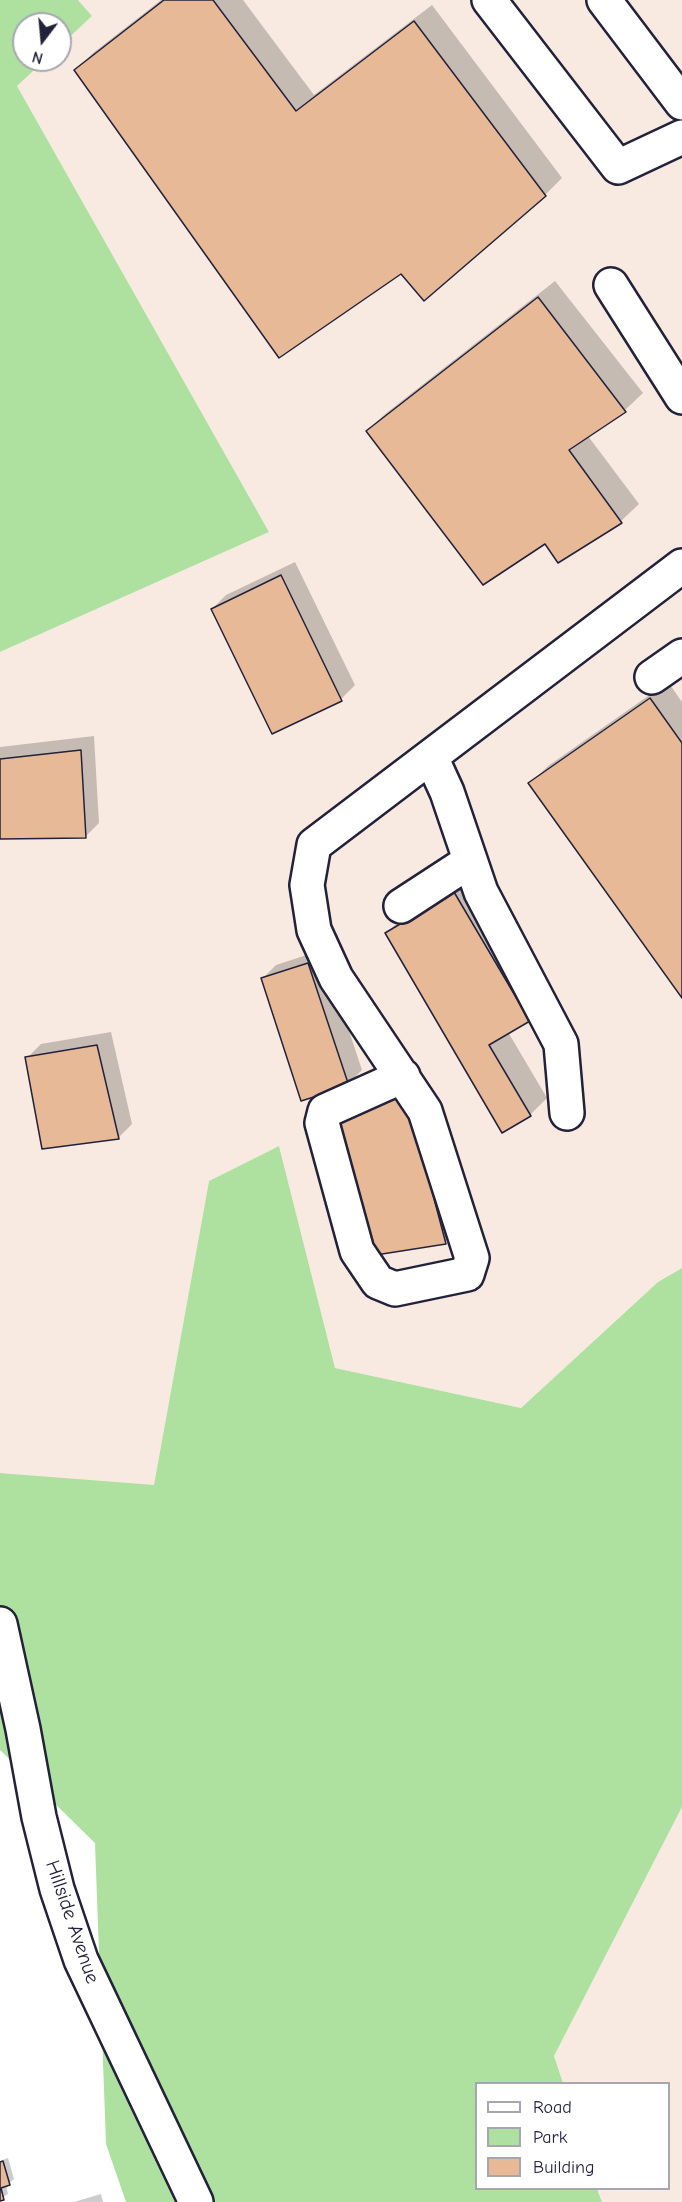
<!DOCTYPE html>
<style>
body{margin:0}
#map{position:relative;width:682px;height:2202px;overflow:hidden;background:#fff;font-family:"Comic Neue",sans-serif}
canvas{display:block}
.legend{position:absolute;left:475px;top:2082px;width:195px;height:108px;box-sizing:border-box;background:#fff;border:2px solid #a7a7b1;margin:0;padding:8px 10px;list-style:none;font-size:18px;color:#22223b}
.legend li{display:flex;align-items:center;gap:12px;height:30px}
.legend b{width:30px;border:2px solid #a7a7b1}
.north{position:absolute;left:12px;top:12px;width:60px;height:60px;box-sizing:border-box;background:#fff;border:2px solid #a7a7b1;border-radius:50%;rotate:196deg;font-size:16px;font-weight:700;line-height:24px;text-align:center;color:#22223b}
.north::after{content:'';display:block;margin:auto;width:21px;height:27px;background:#22223b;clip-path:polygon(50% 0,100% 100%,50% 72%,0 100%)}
</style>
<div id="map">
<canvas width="682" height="2202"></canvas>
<ul class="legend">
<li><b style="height:8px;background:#fff"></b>Road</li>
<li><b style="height:16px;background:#aee0a0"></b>Park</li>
<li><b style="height:16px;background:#e7b997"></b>Building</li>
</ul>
<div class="north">N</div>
</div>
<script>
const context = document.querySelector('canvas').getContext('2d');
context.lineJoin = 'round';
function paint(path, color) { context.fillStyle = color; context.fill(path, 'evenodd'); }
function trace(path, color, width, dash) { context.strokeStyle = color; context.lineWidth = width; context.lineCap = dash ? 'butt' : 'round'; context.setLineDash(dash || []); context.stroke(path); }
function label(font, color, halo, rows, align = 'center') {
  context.font = font + ' "Comic Neue",sans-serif'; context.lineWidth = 5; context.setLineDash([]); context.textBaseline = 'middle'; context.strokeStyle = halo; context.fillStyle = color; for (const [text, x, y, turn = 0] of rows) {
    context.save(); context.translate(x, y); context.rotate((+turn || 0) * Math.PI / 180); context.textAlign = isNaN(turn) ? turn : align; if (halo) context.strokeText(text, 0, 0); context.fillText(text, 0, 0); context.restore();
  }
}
paint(new Path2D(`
 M78 0H682V1268L658 1282 521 1408 335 1368 279 1146 209 1181 154 1486 0 1473V652L269 532 17 86 45 60H60V46L92 16Z
 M682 1807V2202H602L597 2189 668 2188V2084L563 2083 554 2056Z`), '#f8eae0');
paint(new Path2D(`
 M0 0H78L92 16 60 46V24H24V60H45L17 86 269 532 0 652Z
 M279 1146 335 1368 521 1408 658 1282 682 1268V1807L554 2056 563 2083 476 2084V2188L597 2189 602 2202H126L106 2144 95 1843 0 1750V1473L154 1485 209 1181Z`), '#aee0a0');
paint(new Path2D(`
 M161 0H243L314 95 432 5 562 178 545 195 402 272 76 70 93 53Z
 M555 281 643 393 625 410 588 436 639 504 621 521 558 561 546 542 368 431 385 414Z
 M295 562 355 685 341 699 212 609 226 595Z
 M668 682 682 702V996L530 784 548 766Z
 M94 736 99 823 85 837 0 838V747Z
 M472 876 546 1002 529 1020 508 1032 547 1098 530 1115 387 933 404 916Z
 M322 950 362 1070 348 1084 262 979 276 965Z
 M111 1032 132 1124 118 1138 27 1058 41 1044Z
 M421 1083 459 1228 445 1242 346 1102Z
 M8 2158 14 2179 6 2185 8 2194 0 2199V2161Z
 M101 2194 103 2202H74Z`), '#0003');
const building = new Path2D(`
 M164 0H213L296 111 414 21 546 196 424 301 401 274 279 358 74 70Z
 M538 297 626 412 569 450 622 523 558 563 545 544 483 585 366 431Z
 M281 575 342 701 272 734 211 609Z
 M650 698 682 743V998L528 783Z
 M81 750 86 838 0 839V759Z
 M454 892 530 1021 489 1045 531 1116 502 1133 385 933Z
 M308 963 349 1086 301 1101 261 978Z
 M97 1045 119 1139 42 1149 25 1057Z
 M407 1096 446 1244 363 1257 331 1115Z
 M3 2161 10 2185 1 2188 4 2200 0 2201V2162Z`);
paint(building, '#e7b997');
trace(building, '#22223b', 1.5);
const minor = new Path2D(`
 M489 0 618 167 682 137
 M604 0 682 103
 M611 285 682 397
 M652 677 682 656
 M431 757 447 792 481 892 561 1044 567 1113
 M401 906 470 861
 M403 1076 325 1111 322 1123 357 1251 378 1282 395 1289 467 1274 472 1258 425 1111 336 978 314 930 307 885 314 845 682 566
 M0 1624 23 1729 39 1817 57 1889 81 1960 196 2202`);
trace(minor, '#22223b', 38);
trace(minor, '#fff', 33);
label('20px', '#22223b', '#fff', [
 ["Hillside Avenue",72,1922,71]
]);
</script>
